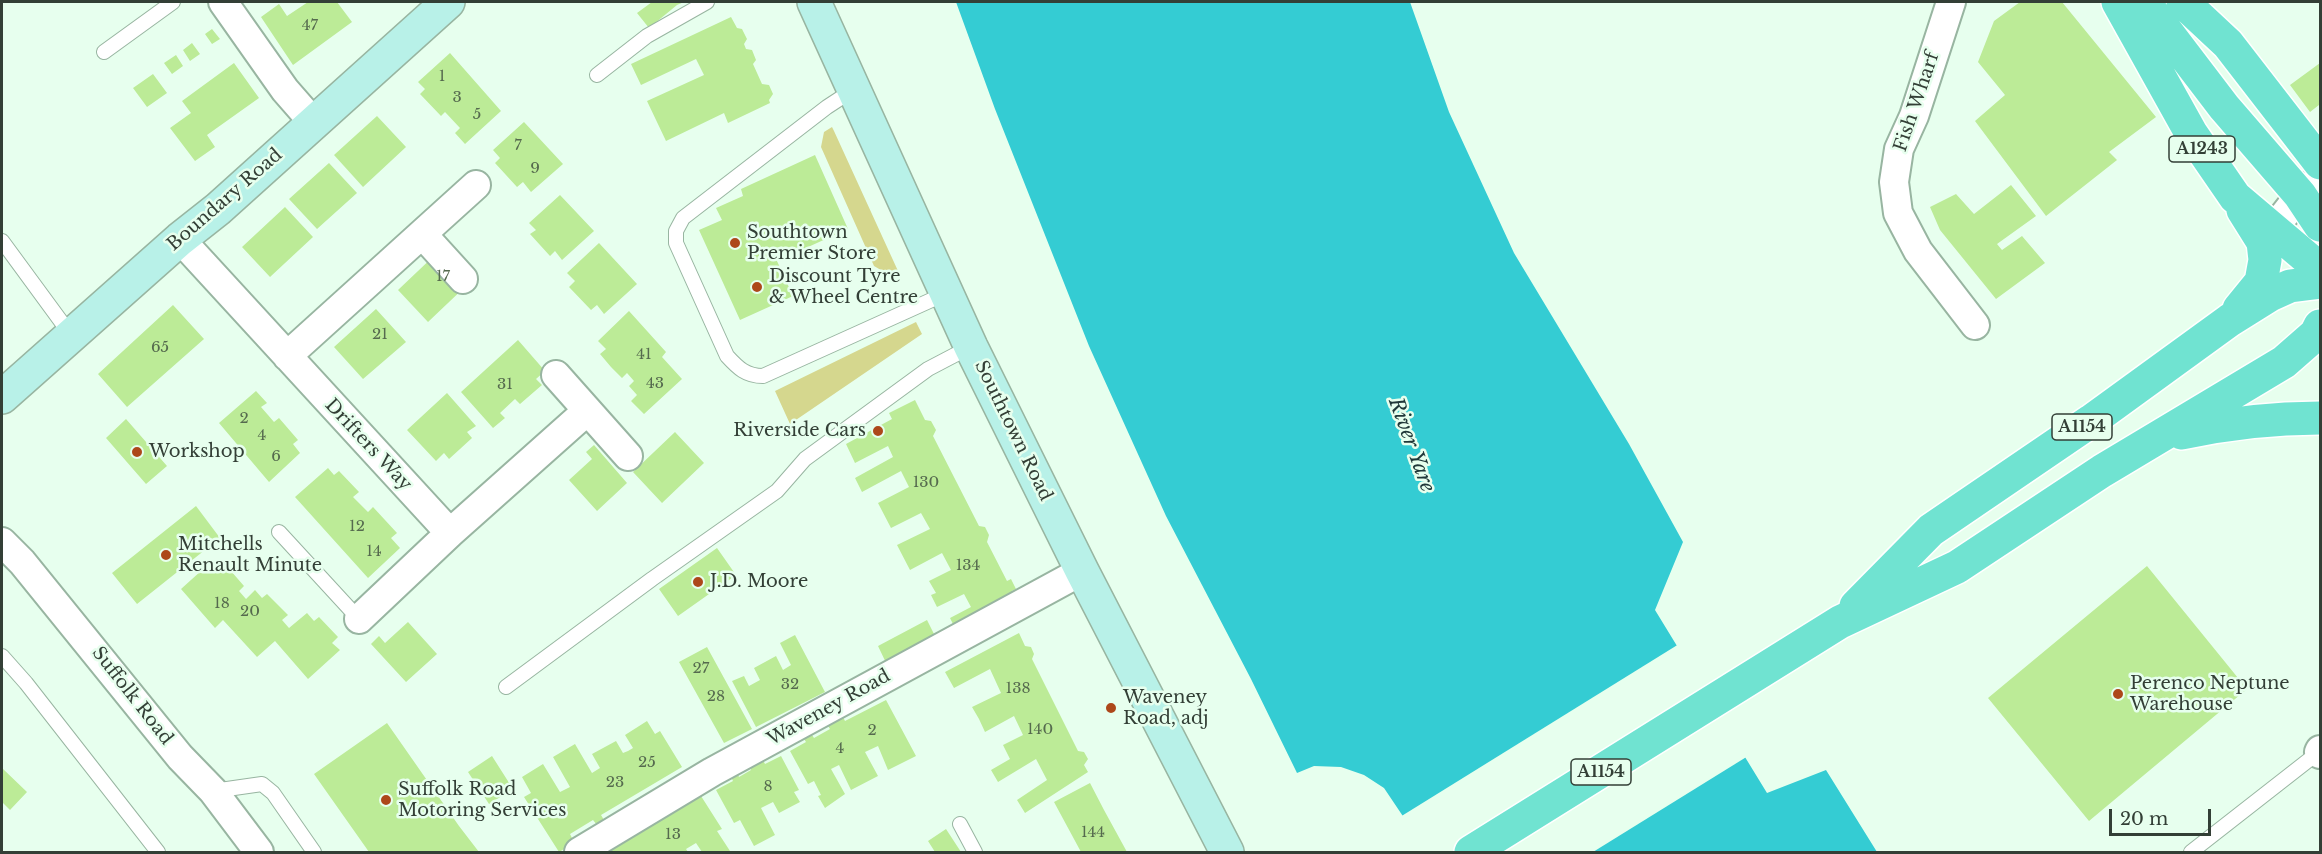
<!DOCTYPE html>
<style>
body{margin:0}
#map{position:relative;width:2322px;height:854px;overflow:hidden;background:#e7ffee;font-family:"Libre Baskerville",serif}
canvas{display:block}
.frame{position:absolute;inset:0;border:3px solid #333f36;pointer-events:none}
.scale{position:absolute;left:2109px;top:809px;width:102px;height:27px;box-sizing:border-box;border:3px solid #333f36;border-top:0;padding-left:8px;font-size:18px;line-height:21px;white-space:nowrap;color:#333f36;-webkit-text-stroke:4px #e7ffee;paint-order:stroke}
</style>
<div id="map">
<canvas width="2322" height="854"></canvas>
<div class="frame"></div>
<div class="scale">20 m</div>
</div>
<script>
const context = document.querySelector('canvas').getContext('2d');
context.lineJoin = 'round';
function paint(path, color) { context.fillStyle = color; context.fill(path, 'evenodd'); }
function trace(path, color, width, dash) { context.strokeStyle = color; context.lineWidth = width; context.lineCap = dash ? 'butt' : 'round'; context.setLineDash(dash || []); context.stroke(path); }
function label(font, color, halo, rows, align = 'center') {
  context.font = font + ' "Libre Baskerville",serif'; context.lineWidth = 5; context.setLineDash([]); context.textBaseline = 'middle'; context.strokeStyle = halo; context.fillStyle = color; for (const [text, x, y, turn = 0] of rows) {
    context.save(); context.translate(x, y); context.rotate((+turn || 0) * Math.PI / 180); context.textAlign = isNaN(turn) ? turn : align; if (halo) context.strokeText(text, 0, 0); context.fillText(text, 0, 0); context.restore();
  }
}
paint(new Path2D(`
 M832 127 834 131 898 271 886 273 874 266 821 147 824 132Z
 M916 322 922 334 790 424 775 391Z`), '#d5d78e');
paint(new Path2D(`
 M956 2H1410L1449 112 1514 253 1629 444 1683 542 1655 610 1767 793 1826 770 1877 852H1427L1384 788 1364 775 1341 767 1314 766 1297 773 1251 679 1166 516 1089 346 995 109Z`), '#34ccd3');
paint(new Path2D(`
 M1679 644 1748 756 1593 852H1423L1400 817Z`), '#e7ffee');
paint(new Path2D(`
 M308 2H337L352 22 293 65 261 17 279 4 287 16Z
 M652 2H684L677 5 649 28 637 13Z
 M2020 2H2062L2156 117 2109 152 2117 160 2046 216 1975 121 2005 95 1978 62 1994 21Z
 M731 17 737 28 742 29 747 39 744 44 746 49 752 50 756 60 753 64 762 84 769 85 773 94 769 100 770 103 728 123 724 113 666 141 647 101 704 75 696 59 641 85 631 64Z
 M212 29 220 39 212 44 205 34Z
 M192 43 200 54 190 61 183 50Z
 M450 53 501 111 465 144 455 133 460 128 445 112 441 116 420 94 425 89 418 82Z
 M176 55 183 66 172 74 164 63Z
 M234 63 259 98 207 135 215 147 195 161 170 128 191 113 182 101Z
 M2320 63V107L2319 105 2310 112 2290 85Z
 M153 74 167 93 147 107 133 88Z
 M377 116 406 147 363 187 334 155Z
 M524 122 563 164 531 192 523 182 517 187 495 163 500 158 493 150Z
 M815 155 848 229 777 261 793 296 740 320 699 230 722 220 716 208 743 196 741 189Z
 M329 163 357 193 317 229 289 199Z
 M2011 185 2036 216 1997 244 2002 250 2022 236 2045 263 1996 299 1940 230 1930 207 1956 194 1974 214Z
 M560 195 594 231 562 260 555 251 550 256 530 234 536 230 529 223Z
 M285 207 313 237 270 277 242 247Z
 M599 243 637 284 604 314 597 305 591 310 569 287 575 281 567 273Z
 M438 252 468 284 428 322 398 290Z
 M173 305 204 339 127 407 98 374Z
 M376 309 406 342 363 379 334 347Z
 M629 311 666 352 662 357 682 379 644 414 631 401 637 395 629 386 634 381 627 373 622 378 611 367 600 354 606 349 598 341Z
 M518 340 545 371 536 379 542 385 520 404 515 399 500 413 505 418 493 428 461 392Z
 M256 391 267 403 261 407 268 415 274 422 279 418 298 440 293 444 300 453 269 482 219 423Z
 M447 393 476 426 467 432 472 438 460 449 449 459 444 453 436 461 407 430Z
 M915 400 925 420 931 421 936 430 933 436 979 526 985 527 989 535 987 542 1007 581 1011 579 1016 589 1012 591 1015 597 956 630 950 618 971 607 964 594 937 607 931 595 936 593 929 581 951 570 942 553 910 570 897 545 930 529 921 513 891 528 878 503 909 487 901 471 862 492 855 478 893 457 888 446 855 463 846 444 892 419 889 413Z
 M126 419 167 466 146 484 106 438Z
 M675 432 704 463 662 503 633 472Z
 M594 445 627 483 597 511 569 480 592 459 586 452Z
 M328 468 334 475 339 471 359 492 353 497 368 512 373 507 397 533 391 538 400 548 368 578 295 497Z
 M196 506 220 538 137 604 112 573Z
 M717 548 736 575 678 616 659 589Z
 M212 561 219 568 224 563 244 586 239 591 246 599 255 590 262 598 267 594 288 615 282 620 289 628 307 613 314 621 319 617 338 637 332 643 340 650 308 679 275 641 257 657 223 620 215 628 181 589Z
 M2147 566 2247 689 2089 821 1988 698Z
 M927 620 938 642 889 669 878 646Z
 M408 622 437 654 406 682 371 644 379 636 385 643Z
 M1019 633 1025 646 1031 647 1034 654 1032 659 1078 751 1084 752 1088 759 1084 765 1088 772 1025 813 1017 800 1047 780 1036 759 998 782 991 770 1010 759 1003 745 1023 735 1014 716 985 732 979 719 972 707 1001 693 990 669 954 688 945 672Z
 M795 635 825 692 756 727 732 681 744 676 749 686 760 680 754 668 776 656 783 670 791 665 780 643Z
 M707 647 752 729 724 743 679 662Z
 M886 700 916 756 888 770 878 746 865 752 878 776 851 790 839 765 831 769 845 794 825 808 818 796 821 795 814 781 808 784 790 751 806 742 804 739 812 735 814 738 830 729 828 726 843 717 845 721Z
 M647 721 655 734 660 731 682 767 601 815 604 820 597 825 593 820 570 834 573 840 569 843 571 845 559 852 524 797 531 793 522 777 543 764 560 792 570 787 553 757 575 744 592 773 600 768 592 754 616 741 623 753 628 751 633 748 625 735Z
 M387 723 459 826 479 852H369L314 774Z
 M492 756 513 789 489 804 468 772Z
 M781 756 799 790 794 792 800 802 779 813 773 802 761 808 775 835 754 846 740 820 734 823 716 790 733 781 731 777 738 774 739 777 751 770 749 765 762 758 765 764Z
 M2 768 27 792 10 810 2 802Z
 M1090 783 1104 810 1127 852H1081L1054 802Z
 M701 796 722 829 717 831 730 851 726 852H702L696 843 686 849 688 852H609L617 847 615 844 627 836 629 839 655 824 652 820 659 816 661 820Z
 M946 829 961 852H935L928 841Z`), '#bceb97');
const lane = new Path2D(`
 M104 52 173 2
 M597 75 647 36 707 2
 M853 90 827 107 683 218 676 231V243L727 356C738 368 746 376 763 376L947 293
 M2 241 71 335
 M279 532 359 619
 M2 656 26 683 158 852
 M506 687 652 579 777 491 805 459 928 369 970 347
 M213 791 262 784 273 793 314 852
 M960 824 975 852
 M2191 852 2319 752`);
const street = new Path2D(`
 M223 2 285 90 313 122
 M1951 2 1914 116 1899 149 1894 182 1898 213 1918 251 1975 325
 M423 235 463 279
 M180 239 450 533
 M2263 242 2300 195 2320 178
 M287 356 476 185
 M556 375 628 456
 M2 542 22 562 180 757 213 791 259 852
 M359 619 450 533 587 411
 M2320 750 2319 752 2320 754
 M579 852 712 772 1082 571`);
const secondary = new Path2D(`
 M814 2 971 347 1082 571 1227 852
 M2 397 180 239 218 209 448 2`);
const primary = new Path2D(`
 M2118 2 2191 133 2235 197 2320 269
 M2144 2 2224 107 2300 195 2320 225
 M2183 2 2228 44 2320 163
 M2239 309 2261 282 2265 260 2263 242 2243 210
 M2182 433C2228 423 2273 418 2320 418
 M1856 606 1931 530 2091 421 2230 320 2270 295 2290 286 2320 282
 M1471 852 1840 622 1957 567 2102 471 2284 362 2316 334 2320 326`);
trace(lane, '#98b5a1', 16);
trace(street, '#98b5a1', 32);
trace(secondary, '#98b5a1', 36);
trace(primary, '#fff', 36);
trace(lane, '#fff', 14);
trace(street, '#fff', 28);
trace(secondary, '#b8f1e8', 33);
trace(primary, '#70e3d1', 33);
for (const [x, y, r, color] of [
 [735,243,6,"#ad481a"],
 [757,287,6,"#ad481a"],
 [878,431,6,"#ad481a"],
 [137,452,6,"#ad481a"],
 [166,555,6,"#ad481a"],
 [698,582,6,"#ad481a"],
 [2118,694,6,"#ad481a"],
 [1111,708,6,"#ad481a"],
 [386,800,6,"#ad481a"]
]) { const dot = new Path2D(); dot.arc(x, y, r, 0, 2 * Math.PI); context.fillStyle = color; context.fill(dot); trace(dot, '#e7ffee', 2); }
label('15px', '#556a4e', null, [
 ["47",310,26],
 ["1",442,77],
 ["3",457,98],
 ["5",477,115],
 ["7",518,146],
 ["9",535,169],
 ["17",443,277],
 ["21",380,335],
 ["65",160,348],
 ["41",644,355],
 ["43",655,384],
 ["31",505,385],
 ["2",244,419],
 ["4",262,436],
 ["6",276,457],
 ["130",926,483],
 ["12",357,527],
 ["14",374,552],
 ["134",968,566],
 ["18",222,604],
 ["20",250,612],
 ["27",701,669],
 ["32",790,685],
 ["138",1018,689],
 ["28",716,697],
 ["140",1040,730],
 ["2",872,731],
 ["4",840,749],
 ["25",647,763],
 ["23",615,783],
 ["8",768,787],
 ["144",1093,833],
 ["13",673,835]
]);
for (const [x, y, w] of [
 [2202,149,66],
 [2082,427,60],
 [1601,772,60]
]) { const box = new Path2D(); box.roundRect(x - w / 2, y - 13, w, 26, 4.5); context.fillStyle = '#e7ffee'; context.fill(box); trace(box, '#333f36', 1.5); }
label('bold 16px', '#333f36', null, [
 ["A1243",2202,149],
 ["A1154",2082,427],
 ["A1154",1601,772]
]);
label('18px', '#333f36', '#e7ffee', [
 ["Fish Wharf",1917,102,-71],
 ["Boundary Road",225,200,-41],
 ["Southtown Road",1013,431,64],
 ["Drifters Way",368,445,47],
 ["Suffolk Road",132,696,52],
 ["Waveney Road",829,708,-29]
]);
label('18px', '#333f36', '#e7ffee', [
 ["Southtown",747,233],
 ["Premier Store",747,254],
 ["Discount Tyre",769,277],
 ["& Wheel Centre",769,298],
 ["Riverside Cars",866,431,"right"],
 ["Workshop",149,452],
 ["Mitchells",178,545],
 ["Renault Minute",178,566],
 ["J.D. Moore",710,582],
 ["Perenco Neptune",2130,684],
 ["Warehouse",2130,705],
 ["Waveney",1123,698],
 ["Road, adj",1123,719],
 ["Suffolk Road",398,790],
 ["Motoring Services",398,811]
], 'left');
label('italic 20px', '#203839', '#e7ffee', [
 ["River Yare",1411,445,70]
]);
</script>
